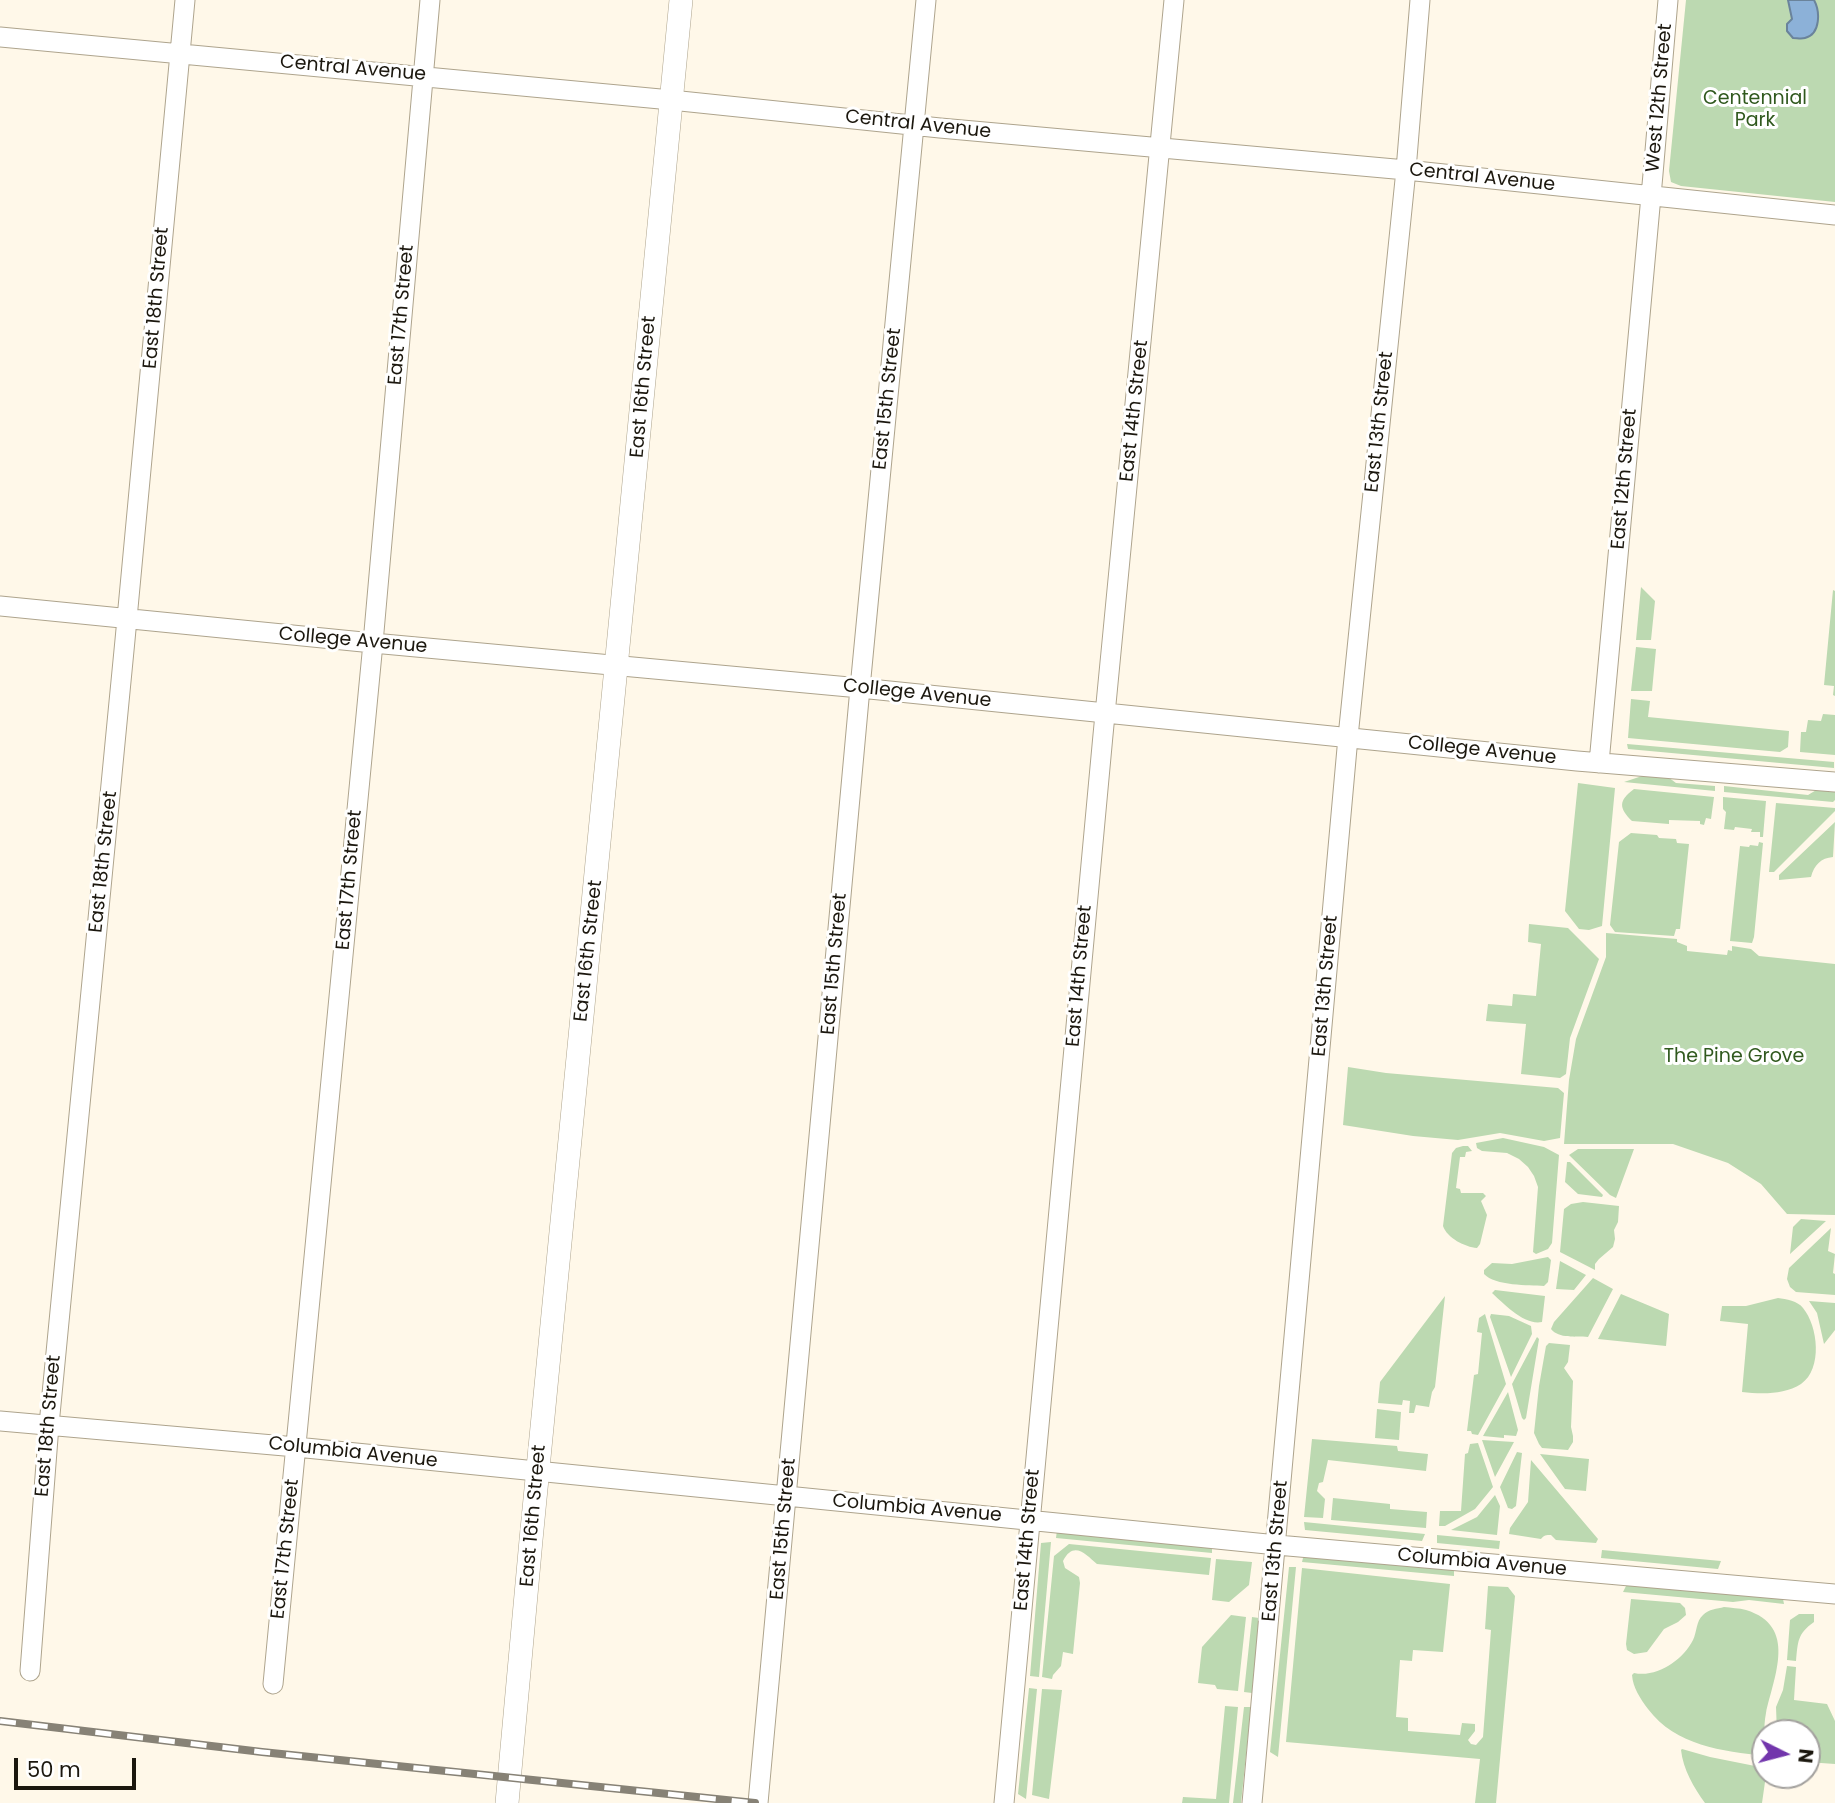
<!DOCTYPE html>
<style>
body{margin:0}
#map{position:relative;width:1835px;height:1803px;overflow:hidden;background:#fff8e9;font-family:Poppins,sans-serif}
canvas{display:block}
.north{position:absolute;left:1751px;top:1719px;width:70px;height:70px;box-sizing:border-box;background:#fff;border:2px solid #a4a29f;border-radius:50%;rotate:96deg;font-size:19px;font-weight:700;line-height:28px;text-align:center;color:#1b170e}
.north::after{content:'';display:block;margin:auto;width:24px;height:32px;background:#7236ac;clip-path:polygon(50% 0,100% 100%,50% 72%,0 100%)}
.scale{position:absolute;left:14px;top:1758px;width:122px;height:32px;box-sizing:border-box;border:4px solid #1b170e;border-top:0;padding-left:9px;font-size:21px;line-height:24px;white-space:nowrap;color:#1b170e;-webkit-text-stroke:5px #fff;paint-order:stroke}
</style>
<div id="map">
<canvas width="1835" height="1803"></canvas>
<div class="north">N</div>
<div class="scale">50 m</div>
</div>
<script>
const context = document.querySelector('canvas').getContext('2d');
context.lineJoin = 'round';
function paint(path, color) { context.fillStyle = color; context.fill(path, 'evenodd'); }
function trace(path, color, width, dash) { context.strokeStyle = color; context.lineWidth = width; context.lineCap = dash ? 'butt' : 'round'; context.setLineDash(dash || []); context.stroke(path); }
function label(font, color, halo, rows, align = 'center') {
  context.font = font + ' Poppins,sans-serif'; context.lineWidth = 6; context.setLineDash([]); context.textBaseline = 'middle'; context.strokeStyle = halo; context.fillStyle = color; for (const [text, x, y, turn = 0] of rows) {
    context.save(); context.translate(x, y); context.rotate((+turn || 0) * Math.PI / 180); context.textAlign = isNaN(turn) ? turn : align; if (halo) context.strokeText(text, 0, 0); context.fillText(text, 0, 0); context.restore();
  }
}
paint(new Path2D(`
 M1686 0H1835V202L1681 186 1671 182 1669 171Z
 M1641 587 1655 601 1651 640H1636Z
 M1833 590 1835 591V696L1833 695 1834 686 1824 685Z
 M1636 647 1656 649 1652 691H1631Z
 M1631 699 1650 701 1648 717 1789 731 1788 747 1780 752 1628 738Z
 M1823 714 1835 715V755L1800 752 1801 732H1806L1808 720 1821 721Z
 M1627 744 1834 762V768L1628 749Z
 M1648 774 1668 777 1676 783 1715 786V791L1624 782Z
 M1578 783 1615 788 1602 926 1589 930 1579 929 1565 911Z
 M1724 786 1808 795 1818 789 1835 791V800L1833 802 1724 792Z
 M1634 789 1714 797 1711 819 1706 818 1704 825 1700 824V821L1669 820V824L1632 821C1619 808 1618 801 1634 789Z
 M1723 797 1766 801 1763 837H1760V832H1751L1752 829 1735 827 1734 830 1724 829 1726 812 1723 809Z
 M1776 803 1835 808V811L1774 872H1769Z
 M1835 822 1833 857C1821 858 1814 865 1811 877L1779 880V875Z
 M1631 833 1657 835 1659 838 1676 839 1677 843 1689 844 1680 929H1676L1674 936 1615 932 1610 925 1619 842Z
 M1759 842 1763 843 1754 937 1752 943 1730 941 1740 846 1749 847 1750 845 1758 846Z
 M1529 924 1568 928 1599 959 1570 1038 1566 1074 1560 1078 1521 1074 1526 1024 1486 1021 1488 1004 1512 1006 1513 994 1536 996 1541 944 1528 942Z
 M1606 933 1677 939V942L1687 946V951L1727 955 1728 950 1732 951V946L1751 949 1759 956 1835 964V1215L1787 1214 1761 1184 1728 1163 1673 1144H1564L1569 1080 1576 1039 1606 957Z
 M1348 1067 1386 1073 1558 1088 1564 1093 1560 1138 1544 1141 1500 1133 1458 1140 1413 1136 1343 1125Z
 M1503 1138 1544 1147 1559 1155 1552 1243 1548 1249 1536 1254 1533 1252 1538 1187 1534 1176 1528 1167 1519 1159 1507 1153 1482 1151 1477 1148 1476 1143Z
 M1463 1146H1468L1472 1151 1466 1152 1465 1157H1460L1456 1188 1460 1189 1461 1193H1483L1486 1196 1481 1201 1487 1215 1480 1244 1477 1248C1465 1247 1447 1238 1443 1226L1452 1153 1456 1148Z
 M1578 1149H1634L1616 1198 1610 1195 1569 1155Z
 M1567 1162H1570L1603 1195 1602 1197 1578 1194 1565 1182Z
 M1583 1202 1619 1206 1618 1222 1614 1230 1615 1239 1613 1247 1599 1259 1595 1264V1270L1560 1252 1564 1209 1571 1204Z
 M1801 1219 1826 1221 1790 1254 1793 1227Z
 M1831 1228 1828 1251 1835 1254 1833 1273 1835 1274V1295L1796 1292 1790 1287 1787 1279 1789 1268Z
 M1548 1257 1551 1260 1548 1282 1544 1286C1529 1285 1495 1286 1484 1274V1270L1492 1263 1512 1264Z
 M1560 1261 1586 1275 1574 1290 1556 1289Z
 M1593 1278 1613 1289 1588 1337C1576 1336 1559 1339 1551 1329L1554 1322Z
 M1495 1290 1545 1296 1542 1322C1525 1326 1504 1304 1492 1293Z
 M1621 1294 1669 1314 1666 1346 1598 1339Z
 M1445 1296 1435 1387 1432 1392 1429 1407 1416 1405 1414 1413H1409L1410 1401 1403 1400 1402 1405 1378 1403 1380 1382Z
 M1778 1298C1786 1299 1798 1301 1803 1308 1818 1326 1823 1369 1801 1384 1784 1395 1761 1394 1742 1392L1748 1324 1720 1321 1722 1306H1746Z
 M1809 1301 1835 1303V1330L1824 1344 1817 1313Z
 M1485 1314 1506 1384 1478 1435 1472 1434 1471 1431H1467L1474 1375 1478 1374 1482 1333 1477 1332 1479 1318Z
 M1491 1314 1509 1316 1531 1326 1532 1334 1511 1377 1490 1317Z
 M1537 1337 1539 1339 1526 1418 1524 1420 1522 1418 1512 1384Z
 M1549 1343 1570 1345 1568 1362 1564 1368 1573 1381 1571 1427 1573 1436V1442L1568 1450 1542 1448 1539 1444 1534 1433 1539 1386 1546 1346Z
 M1508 1392 1518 1430 1516 1436 1504 1435V1438L1483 1436Z
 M1377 1409 1401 1412 1399 1440 1375 1438Z
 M1312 1439 1397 1446 1398 1451 1428 1454 1426 1471 1328 1460 1323 1482 1319 1483 1317 1491 1325 1499 1323 1518 1304 1517Z
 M1482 1440 1514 1442 1495 1477Z
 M1478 1443 1493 1487 1475 1509 1445 1526H1439L1440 1511H1461L1465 1454 1468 1453 1470 1444Z
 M1517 1452 1522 1453 1516 1506 1512 1509 1508 1508 1500 1487Z
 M1540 1454 1589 1459 1586 1491 1565 1489Z
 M1531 1460 1598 1539 1596 1543 1556 1540 1551 1535C1546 1535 1544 1535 1541 1539L1509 1534 1510 1528 1528 1502Z
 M1495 1495 1500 1506 1497 1535 1451 1530 1477 1517Z
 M1333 1498 1390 1504V1509L1427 1512 1426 1528 1331 1520Z
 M1304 1522 1425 1534 1422 1541 1305 1530Z
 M1057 1530 1212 1544V1553L1056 1538Z
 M1437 1535 1500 1541 1499 1549 1437 1543Z
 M1051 1542 1039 1677 1030 1676 1041 1543Z
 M1069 1544 1211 1558 1209 1575 1097 1564C1086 1555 1074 1540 1063 1561L1065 1568 1079 1577 1080 1583 1073 1654 1063 1652 1061 1666 1053 1675 1052 1679 1042 1677 1054 1556Z
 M1602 1550 1721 1561 1718 1569 1601 1558Z
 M1304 1554 1454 1568V1576L1302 1562Z
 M1216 1559 1252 1562 1249 1585 1229 1602 1212 1600Z
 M1289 1567H1296L1278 1757 1270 1752Z
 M1302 1568 1450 1584 1443 1652 1413 1650 1412 1661 1400 1660 1396 1717 1408 1718V1731L1460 1735 1462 1723 1475 1724V1731L1468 1740 1471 1744 1476 1745 1483 1737 1491 1630 1485 1629 1488 1586 1508 1587 1515 1596 1496 1803H1475L1480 1759 1286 1742Z
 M1627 1584 1783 1599 1784 1604 1749 1600 1733 1602 1623 1592Z
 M1631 1599 1680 1603 1685 1608 1686 1615 1678 1622 1664 1629 1647 1652 1634 1654 1627 1650 1626 1644Z
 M1724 1607C1731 1608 1739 1608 1746 1610 1798 1626 1774 1676 1766 1713 1763 1728 1765 1742 1765 1756 1722 1751 1676 1746 1648 1709 1640 1698 1633 1688 1632 1675L1634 1673C1657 1678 1683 1660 1693 1640 1697 1632 1696 1621 1703 1615 1709 1609 1717 1609 1724 1607Z
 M1799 1614H1814V1622C1797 1634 1798 1642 1796 1661L1787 1660 1790 1620Z
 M1231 1615 1246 1617 1238 1691 1217 1689 1215 1685 1198 1683 1202 1647Z
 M1252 1617 1259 1618 1252 1693 1244 1692Z
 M1787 1666 1796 1667 1794 1700 1827 1704 1835 1721V1764L1807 1762V1733H1777L1776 1707 1783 1690Z
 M1029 1688 1037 1689 1026 1799 1018 1794Z
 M1042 1689 1062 1690 1049 1799 1032 1795Z
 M1225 1706 1238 1707 1229 1803H1182L1183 1797 1216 1799Z
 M1244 1707H1251L1241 1803H1233Z
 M1682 1749 1710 1757 1765 1768 1766 1775 1762 1803H1705C1694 1788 1683 1769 1681 1750Z`), '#bcd9b1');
const water = new Path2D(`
 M1788 0H1814C1820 11 1821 34 1805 38 1801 39 1797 38 1793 38L1787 31V24L1792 19Z`);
paint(water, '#8cb1d8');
trace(water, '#6a839b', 2);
const minor = new Path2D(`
 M0 37 671 100 940 128 1406 170 1835 215
 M0 606 373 643 860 688 1577 761 1835 782
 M1599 763 1653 174 1668 0
 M0 1421 296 1447 1277 1545 1835 1594
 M30 1671 49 1425 125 640 185 0
 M273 1684 373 643 430 0
 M758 1803 860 688 926 0
 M1004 1803 1103 735 1174 0
 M1252 1803 1348 737 1406 170 1420 0`);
const major = new Path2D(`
 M507 1803 531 1540 681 0`);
trace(minor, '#aea48d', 21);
trace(major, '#aea48d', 24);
trace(minor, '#fff', 19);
trace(major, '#fff', 23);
const rail = new Path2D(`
 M0 1721 262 1752 755 1803`);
trace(rail, '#878276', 8);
trace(rail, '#fff', 5, [16]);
label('19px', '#1b170e', '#fff', [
 ["Central Avenue",353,69,5],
 ["West 12th Street",1660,98,-85],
 ["Central Avenue",918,125,6],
 ["Central Avenue",1482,178,6],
 ["East 18th Street",157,298,-85],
 ["East 17th Street",402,315,-85],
 ["East 16th Street",644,387,-85],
 ["East 15th Street",888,399,-84],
 ["East 14th Street",1135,411,-84],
 ["East 13th Street",1380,422,-84],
 ["East 12th Street",1625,479,-85],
 ["College Avenue",353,641,5],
 ["College Avenue",917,694,6],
 ["College Avenue",1482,751,6],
 ["East 18th Street",104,862,-84],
 ["East 17th Street",350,880,-85],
 ["East 16th Street",589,951,-84],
 ["East 15th Street",835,964,-85],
 ["East 14th Street",1080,976,-85],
 ["East 13th Street",1326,986,-85],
 ["East 18th Street",49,1426,-85],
 ["Columbia Avenue",353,1453,6],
 ["Columbia Avenue",917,1509,5],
 ["East 16th Street",534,1516,-85],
 ["East 15th Street",784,1529,-85],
 ["East 14th Street",1028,1540,-85],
 ["East 17th Street",286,1549,-84],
 ["East 13th Street",1276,1551,-85],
 ["Columbia Avenue",1482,1563,5]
]);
label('19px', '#30591e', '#fff', [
 ["Centennial",1755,99],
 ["Park",1755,121],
 ["The Pine Grove",1734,1057]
]);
</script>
